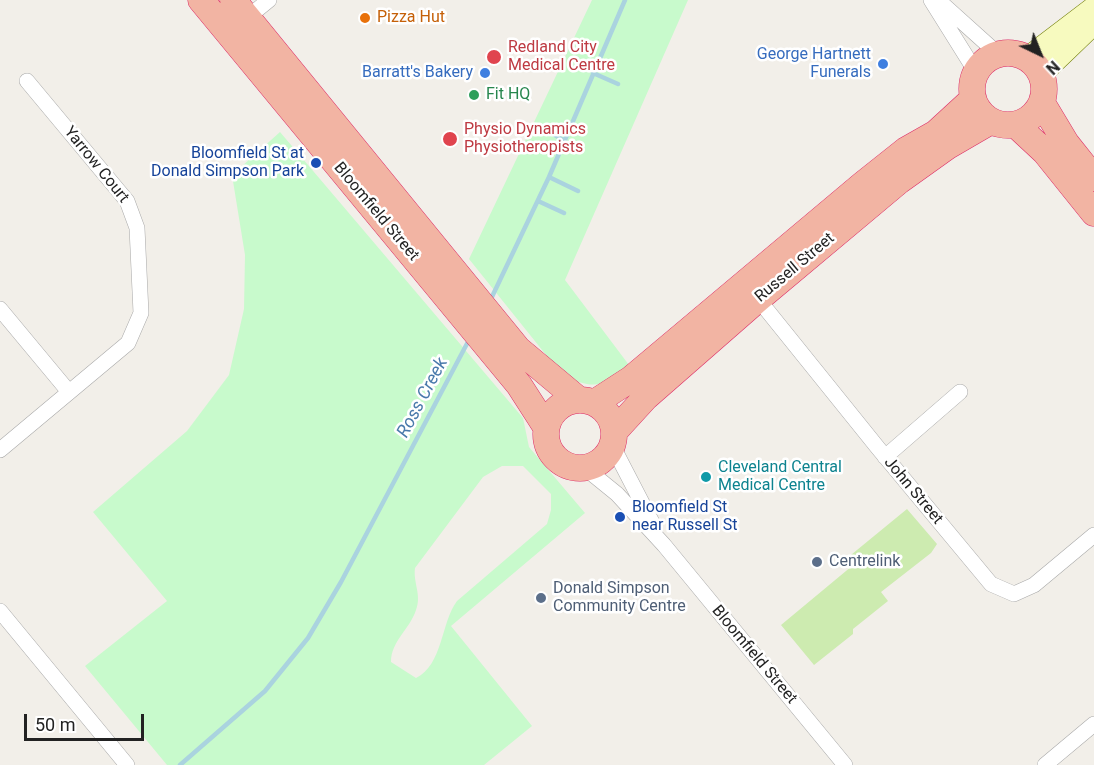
<!DOCTYPE html>
<style>
body{margin:0}
#map{position:relative;width:1094px;height:765px;overflow:hidden;background:#f2efe9;font-family:Roboto,sans-serif}
canvas{display:block}
.north{position:absolute;left:1010px;top:24px;width:60px;height:60px;-webkit-text-stroke:4px #fff;paint-order:stroke;rotate:137deg;font-size:16px;font-weight:700;line-height:24px;text-align:center;color:#222}
.north::after{content:'';display:block;margin:auto;width:21px;height:27px;background:#222;clip-path:polygon(50% 0,100% 100%,50% 72%,0 100%)}
.scale{position:absolute;left:24px;top:714px;width:120px;height:27px;box-sizing:border-box;border:3px solid #222;border-top:0;padding-left:8px;font-size:18px;line-height:21px;white-space:nowrap;color:#222;-webkit-text-stroke:4px #fff;paint-order:stroke}
</style>
<div id="map">
<canvas width="1094" height="765"></canvas>
<div class="north">N</div>
<div class="scale">50 m</div>
</div>
<script>
const context = document.querySelector('canvas').getContext('2d');
context.lineJoin = 'round';
function paint(path, color) { context.fillStyle = color; context.fill(path, 'evenodd'); }
function trace(path, color, width, dash) { context.strokeStyle = color; context.lineWidth = width; context.lineCap = dash ? 'butt' : 'round'; context.setLineDash(dash || []); context.stroke(path); }
function label(font, color, halo, rows, align = 'center') {
  context.font = font + ' Roboto,sans-serif'; context.lineWidth = 5; context.setLineDash([]); context.textBaseline = 'middle'; context.strokeStyle = halo; context.fillStyle = color; for (const [text, x, y, turn = 0] of rows) {
    context.save(); context.translate(x, y); context.rotate((+turn || 0) * Math.PI / 180); context.textAlign = isNaN(turn) ? turn : align; if (halo) context.strokeText(text, 0, 0); context.fillText(text, 0, 0); context.restore();
  }
}
paint(new Path2D(`
 M907 509 937 544 931 553 881 592 888 601 853 629V634L814 665 781 625 852 566 846 559Z`), '#cdebb0');
paint(new Path2D(`
 M592 0H688L565 280 629 365C602 387 596 390 563 376L469 259Z
 M280 132 523 418 529 447 585 513 451 626 532 726 484 765H167L85 666 167 601 93 512 187 431 229 375 244 309 245 255 232 175ZM502 466H523L551 494V510L547 524 457 601C441 622 443 665 416 678L391 662C391 641 410 629 416 610 422 595 413 583 415 568L483 477Z`), '#c8facc');
trace(new Path2D(`
 M593 73 618 84
 M539 125 563 140
 M549 177 578 191
 M538 201 564 213
 M490 301 549 177 625 0
 M180 765 265 691 308 638 341 582 470 338`), '#aad3df', 4.5);
const minor = new Path2D(`
 M931 0 976 72
 M938 0 998 54
 M242 22 269 0
 M758 299 878 448 991 584 1014 594 1034 585 1094 535
 M0 309 69 392
 M612 445 655 528
 M0 450 128 343 141 313 137 228 127 201 27 81
 M885 457 960 392
 M585 468 617 494 664 545 845 765
 M0 611 127 765
 M1045 765 1094 724`);
const secondary = new Path2D(`
 M1027 58 1094 7
 M1042 74 1094 24`);
const trunk = new Path2D(`
 M201 0 519 385 546 427
 M233 0 518 349 579 400
 M972 89a36 36 0 1 1 72 0a36 36 0 1 1-72 0Z
 M1042 103 1066 143 1094 178
 M1016 125 1045 152 1094 213
 M546 434a34 34 0 1 1 68 0a34 34 0 1 1-68 0Z
 M594 403 631 379 862 185 906 150 936 133 973 99
 M614 432 646 397 758 299 899 181 948 146 991 121`);
trace(minor, '#a9a9a9', 16);
trace(secondary, '#707d05', 22);
trace(trunk, '#dc2a67', 27);
trace(minor, '#fff', 15);
trace(secondary, '#f7fabf', 21);
trace(trunk, '#f2b4a3', 26);
for (const [x, y, r, color] of [
 [365,18,6,"#e8710a"],
 [494,57,8,"#e0444e"],
 [883,64,6,"#3f7fe0"],
 [485,73,6,"#3f7fe0"],
 [474,95,6,"#2e9e5b"],
 [450,139,8,"#e0444e"],
 [316,163,6,"#1a4fb4"],
 [706,477,6,"#0f9aa8"],
 [620,517,6,"#1a4fb4"],
 [817,562,6,"#5c6f8a"],
 [541,598,6,"#5c6f8a"]
]) { const dot = new Path2D(); dot.arc(x, y, r, 0, 2 * Math.PI); context.fillStyle = color; context.fill(dot); trace(dot, '#fff', 2); }
label('16px', '#c56008', '#fff', [
 ["Pizza Hut",377,18]
], 'left');
label('16px', '#be3a42', '#fff', [
 ["Redland City",508,48],
 ["Medical Centre",508,66],
 ["Physio Dynamics",464,130],
 ["Physiotheropists",464,148]
], 'left');
label('16px', '#366cbe', '#fff', [
 ["George Hartnett",871,55],
 ["Funerals",871,73],
 ["Barratt's Bakery",473,73]
], 'right');
label('16px', '#27864d', '#fff', [
 ["Fit HQ",486,95]
], 'left');
label('16px', '#164399', '#fff', [
 ["Bloomfield St at",304,154],
 ["Donald Simpson Park",304,172],
 ["Bloomfield St",632,508,"left"],
 ["near Russell St",632,526,"left"]
], 'right');
label('16px', '#222', '#fff', [
 ["Yarrow Court",96,165,51],
 ["Bloomfield Street",376,212,50],
 ["Russell Street",795,268,-40],
 ["John Street",913,491,50],
 ["Bloomfield Street",754,655,50]
]);
label('16px', '#0d838f', '#fff', [
 ["Cleveland Central",718,468],
 ["Medical Centre",718,486]
], 'left');
label('16px', '#4e5e75', '#fff', [
 ["Centrelink",829,562],
 ["Donald Simpson",553,589],
 ["Community Centre",553,607]
], 'left');
label('italic 18px', '#4a7aab', '#fff', [
 ["Ross Creek",423,398,-62]
]);
</script>
